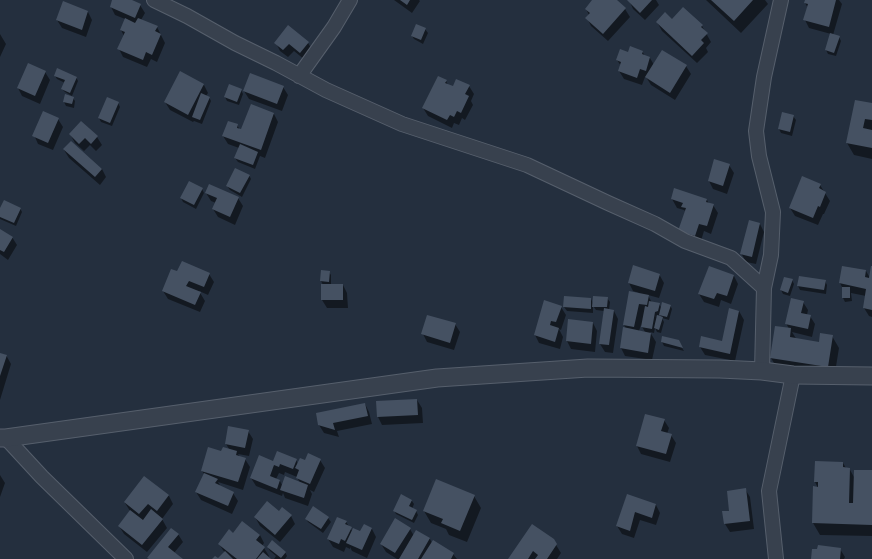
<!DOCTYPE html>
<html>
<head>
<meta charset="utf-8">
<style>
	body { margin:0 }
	canvas { display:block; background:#242f3e }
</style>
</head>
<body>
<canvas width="872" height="559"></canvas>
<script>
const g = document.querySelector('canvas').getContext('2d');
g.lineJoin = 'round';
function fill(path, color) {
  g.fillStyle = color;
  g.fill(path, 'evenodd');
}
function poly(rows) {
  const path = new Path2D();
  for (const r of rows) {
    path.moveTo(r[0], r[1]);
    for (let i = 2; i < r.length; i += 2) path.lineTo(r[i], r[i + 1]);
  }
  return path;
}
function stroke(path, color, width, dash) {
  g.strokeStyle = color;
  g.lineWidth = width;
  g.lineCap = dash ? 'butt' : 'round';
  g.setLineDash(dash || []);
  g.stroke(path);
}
fill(poly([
	[114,0,129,0,140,5,145,13,141,20,157,27,165,43,157,62,151,59,147,67,123,57,119,49,124,36,121,30,125,19,115,15,111,7],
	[394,0,419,0,420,1,412,13],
	[593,0,615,0,625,9,630,17,608,41,591,26,587,18,589,15,586,9],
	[629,0,656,0,659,5,645,20,633,9],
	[706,0,765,0,768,4,741,33],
	[806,0,839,0,842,4,833,35,839,37,841,41,836,56,828,54,826,50,831,34,809,28,805,20,808,8,805,3],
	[88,12,92,20,86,37,62,28,57,20],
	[672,20,702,26,711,42,706,48,708,52,697,63,662,31,657,22],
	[425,29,428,33,423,44,414,39,412,36],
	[0,34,6,44,0,57],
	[276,43,308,43,313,51,305,60,294,51,288,57,280,51],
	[642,51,645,56,650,58,654,65,662,51,686,66,691,74,675,100,651,85,646,77,645,77,642,85,624,79,619,71,621,66,617,60,628,53],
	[45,72,50,80,40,104,22,96,18,88],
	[55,76,76,77,78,81,72,96,65,92,62,89,65,83,57,79],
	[446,81,448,85,453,87,469,86,474,94,471,101,473,105,465,120,462,118,459,125,454,123,452,128,428,116,423,108],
	[204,85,208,93,206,96,209,97,211,101,202,124,194,121,193,122,170,110,165,102],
	[283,87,288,95,282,111,249,99,244,91],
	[241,90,243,94,239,105,227,101,225,97],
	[73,98,75,101,74,108,66,106,64,102],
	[118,103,120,107,112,126,101,122,99,118],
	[872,104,872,159,854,155,847,143],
	[251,106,274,114,278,122,265,158,260,156,255,169,238,162,235,158,239,148,228,144,223,136,237,125,240,130,242,131],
	[783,114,793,116,796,120,792,136,781,133,779,129],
	[58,119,63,127,53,150,38,144,34,135],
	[70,134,97,137,102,145,96,151,90,145,84,151,75,143],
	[64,150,102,169,106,177,100,185,69,158],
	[729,165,734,173,727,194,713,189,709,181],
	[249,175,251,179,242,197,230,190,227,186],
	[820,185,830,201,824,214,823,214,818,225,795,216,790,208],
	[202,189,204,193,196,209,183,202,181,198],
	[206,193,238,198,243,206,235,225,218,217,213,209,216,203,211,201],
	[672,199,707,200,709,204,713,205,718,213,711,234,704,231,700,244,679,231,686,212,684,210,677,208],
	[20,208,22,212,16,226,0,219,0,211],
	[760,224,764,232,756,264,746,262,741,253],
	[0,230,12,237,17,245,8,260,0,254],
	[709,267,734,276,738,284,731,304,721,300,719,307,704,302,699,294],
	[843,267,866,271,870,278,872,267,872,317,869,316,864,308,866,296,851,293,852,301,845,302,843,298,843,289,840,283],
	[329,272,331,275,331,285,343,285,347,293,348,308,327,308,322,300,322,285,323,285,321,281],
	[178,273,209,274,214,282,208,295,199,291,205,301,200,312,168,299,163,291],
	[659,274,664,283,659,298,648,295,652,303,659,304,662,309,670,305,672,309,669,320,662,318,664,322,661,333,657,332,655,328,654,333,650,332,656,342,652,360,625,356,621,348,626,329,624,325,639,293,633,291,629,283],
	[660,315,662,318,655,316],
	[641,325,645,332,639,331],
	[799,277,825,281,827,285,826,294,800,290,798,286],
	[792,280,794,284,790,296,783,294,781,290],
	[565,297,591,299,593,303,607,298,610,302,609,310,614,311,618,319,613,353,605,352,600,344,604,311,596,310,593,306,593,313,567,311,564,307],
	[803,302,808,310,807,315,810,316,815,324,812,337,792,332,797,340,819,343,832,336,839,348,834,379,778,370,771,358,789,329,786,323],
	[561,307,566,315,561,330,559,329,563,337,560,349,539,343,535,335],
	[739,311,744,320,735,361,705,355,700,347,722,342],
	[593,323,597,331,595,352,571,349,567,341],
	[455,324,460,332,454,350,427,342,423,334],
	[678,341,684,351,664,346,662,342],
	[0,354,6,355,11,364,0,400],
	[417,400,422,408,423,423,382,425,378,417],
	[365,404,369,412,372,424,337,431,339,437,324,433,319,425],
	[664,420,669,428,667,434,671,435,676,443,670,462,641,454,637,446],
	[248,431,253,439,249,456,238,454,240,457,245,459,250,467,243,490,218,482,221,487,233,493,238,501,232,514,201,500,196,492,204,474,202,471,222,452,229,449,226,444],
	[296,460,298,464,305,462,320,460,325,468,314,492,310,490,312,494,308,506,285,498,283,493,282,496,256,486,251,478,274,462],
	[285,472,297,477,300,483,282,485,280,481,276,479,279,473,284,475],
	[843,463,846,468,849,468,854,477,872,471,872,536,820,535,813,523,818,488,815,482],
	[0,475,5,483,0,497],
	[144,477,169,496,173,504,162,519,167,528,147,552,124,534,119,526,130,511,125,503],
	[745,489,750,497,754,529,730,532,725,524,724,512,730,511],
	[627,495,656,505,660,513,656,525,640,520,634,538,622,534,617,526],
	[402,496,412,501,414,504,412,509,416,511,418,515,414,523,396,514,394,510],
	[474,496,481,508,467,542,449,535,446,529,431,523,424,511],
	[314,507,328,518,331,522,323,533,308,522,306,519],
	[279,512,291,516,295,524,280,542,260,526,255,517],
	[346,522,353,532,361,533,364,525,372,529,376,537,367,558,352,551,350,547,350,549,346,547,344,552,333,547,328,539],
	[410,529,414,536,417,531,430,539,432,543,453,554,457,559,397,559,386,552,381,544],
	[178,534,183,542,174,553,181,559,149,559],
	[233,534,260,535,264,543,262,546,264,548,269,556,268,558,269,559,219,559,225,553,219,544],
	[553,540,561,553,557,559,509,559],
	[268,547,285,552,287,556,285,559,274,559,276,556,270,551],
	[840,549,845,557,844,559,812,559]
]), '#0007');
fill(poly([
	[112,0,132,0,141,4,135,18,110,7],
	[400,0,410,0,407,5],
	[592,0,617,0,626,8,603,34,585,18,590,13,585,9],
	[627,0,652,0,640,13],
	[711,0,753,0,734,21],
	[805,0,836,0,829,27,803,20,808,4,804,3],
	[63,1,88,11,82,30,56,20],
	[683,7,703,25,701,27,708,33,701,40,704,43,692,56,656,22,665,12,672,19],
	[125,18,135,23,138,18,158,26,155,31,161,34,152,55,146,52,143,60,117,49,125,32,120,30],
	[416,24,426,28,421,40,411,36],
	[288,25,309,42,300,53,289,44,283,50,274,43],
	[830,33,840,36,834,53,825,50],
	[630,46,643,51,642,54,650,57,646,71,640,69,637,78,618,71,621,62,616,60,620,49,628,52],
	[662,50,687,65,670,93,645,77],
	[28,63,46,71,35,96,17,88],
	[57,68,77,77,70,93,61,89,65,80,54,76],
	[180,71,204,84,188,115,164,102],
	[250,73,284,86,277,104,243,91],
	[438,76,447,80,445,83,453,86,456,79,470,85,465,94,469,96,461,113,457,111,454,117,450,115,447,120,422,108],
	[229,84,242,89,237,102,224,97],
	[201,93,210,97,200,120,192,117],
	[65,94,74,97,72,104,63,102],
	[107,97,119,102,110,123,98,118],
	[855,100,872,103,872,120,865,119,863,128,872,130,872,148,846,143],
	[251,104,274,113,261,150,222,136,228,121,238,124,237,128,241,129],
	[43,111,59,118,48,143,32,136],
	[782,112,794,115,790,132,778,129],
	[81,121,98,136,91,144,85,138,79,144,69,134],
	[71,141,102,169,95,177,63,149],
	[240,144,258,152,253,165,234,158],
	[714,159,730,164,723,186,708,181],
	[235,168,250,175,240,193,226,186],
	[802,176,821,184,819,188,826,192,820,207,818,206,813,218,789,208],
	[189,181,203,188,194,205,180,198],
	[209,184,239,197,230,217,212,209,217,198,205,193],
	[674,188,707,199,706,202,714,204,707,226,699,224,695,236,678,231,686,208,681,207,683,203,671,199],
	[4,200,21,208,14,223,0,217,0,208],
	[749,220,760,223,752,257,740,254],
	[0,229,13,237,4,252,0,250],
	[182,261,210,273,204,287,189,281,186,286,201,292,195,305,162,291,171,269,177,271],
	[633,265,660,274,655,291,628,283],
	[709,266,734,275,727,296,717,293,714,299,698,294],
	[842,266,866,270,865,277,869,278,871,266,872,266,872,310,863,308,866,289,839,283],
	[321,270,330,271,329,282,320,281],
	[799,276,826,280,824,290,797,286],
	[784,277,793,279,788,293,780,290],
	[321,284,343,284,343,300,321,300],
	[842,287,850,287,850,298,842,298],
	[629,291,649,295,647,305,639,304,634,327,623,325],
	[564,296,591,298,591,309,563,307],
	[593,296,608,297,607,307,592,307],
	[791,298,804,301,801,313,811,315,808,329,785,324],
	[544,300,562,306,556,322,551,321,550,325,559,328,555,342,534,335],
	[649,301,660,303,658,311,655,312,652,329,641,327,645,306,648,307],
	[662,302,671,305,667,317,659,315],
	[604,308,614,310,609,345,599,344],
	[729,308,739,311,730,354,699,347,701,336,722,341],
	[427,315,456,323,450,343,421,334],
	[657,315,663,317,659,330,654,328],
	[568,319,593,322,591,344,566,341],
	[775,326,791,328,790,337,819,342,820,333,833,335,828,367,770,358],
	[623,327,651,333,648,353,620,348],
	[662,336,679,340,683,348,661,342],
	[0,353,7,355,0,376],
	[417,399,418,415,377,417,376,401],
	[365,403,368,416,333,423,335,430,318,425,316,413],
	[645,414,665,419,661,431,672,434,666,454,636,446],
	[228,426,249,430,245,448,225,444],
	[208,447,221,451,223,447,237,451,236,455,246,458,238,482,201,471],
	[277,451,297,459,293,469,280,464,279,467,274,465,270,476,280,480,277,489,250,478,259,455,273,461],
	[308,453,321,459,310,484,296,478,299,470,295,468,300,458,305,460],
	[815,461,843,462,843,467,850,468,849,503,853,503,854,470,872,470,872,525,812,523,813,486,818,487,818,482,814,482],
	[204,473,218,479,215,483,234,492,228,506,195,492],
	[144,476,169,495,157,511,148,504,139,514,124,502],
	[285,476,308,485,304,498,280,490],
	[436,479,475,495,460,531,441,523,443,519,423,511],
	[746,488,750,521,724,524,722,511,729,511,727,491],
	[401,494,412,500,409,506,417,510,412,520,393,511],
	[627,494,656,504,652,518,635,512,630,531,616,526],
	[267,501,279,511,282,507,292,515,275,535,254,517],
	[313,506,329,517,321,529,305,519],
	[151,509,163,519,142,545,118,526,130,510,143,520],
	[337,517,347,521,345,524,352,527,345,541,341,539,339,544,327,539],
	[395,518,411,528,395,553,380,544],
	[242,521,260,535,256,540,265,547,256,559,237,559,218,544,229,529,233,533],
	[364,524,372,528,362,550,346,543,353,528,360,531],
	[532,524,554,539,557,544,547,559,535,559,538,555,533,551,528,559,508,559],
	[171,528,179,534,168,547,183,559,149,559,147,558],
	[416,530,430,538,418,559,399,559],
	[272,540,286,552,281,558,267,547],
	[433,540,454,553,451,559,421,559],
	[818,545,841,548,840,559,811,559,812,549,817,549],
	[225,551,233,559,212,559,215,556,218,558],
	[263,552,271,559,257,559]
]), '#455162');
const minor = poly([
	[154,0,187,16,235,43,276,63,326,90,402,124,527,165,608,203,655,224,685,241,731,258,764,288],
	[299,76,334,27,350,0],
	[762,371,764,288,771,255,773,212,759,156,756,131,764,77,781,0],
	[6,438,42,477,126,559],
	[776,559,769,491,793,375]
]);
const tertiary = poly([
	[0,438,6,438,437,378,588,368,720,369,762,371,793,375,872,376]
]);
stroke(minor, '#565f6c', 16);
stroke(tertiary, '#565f6c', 19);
stroke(minor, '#38414e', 14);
stroke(tertiary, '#38414e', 17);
</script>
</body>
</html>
